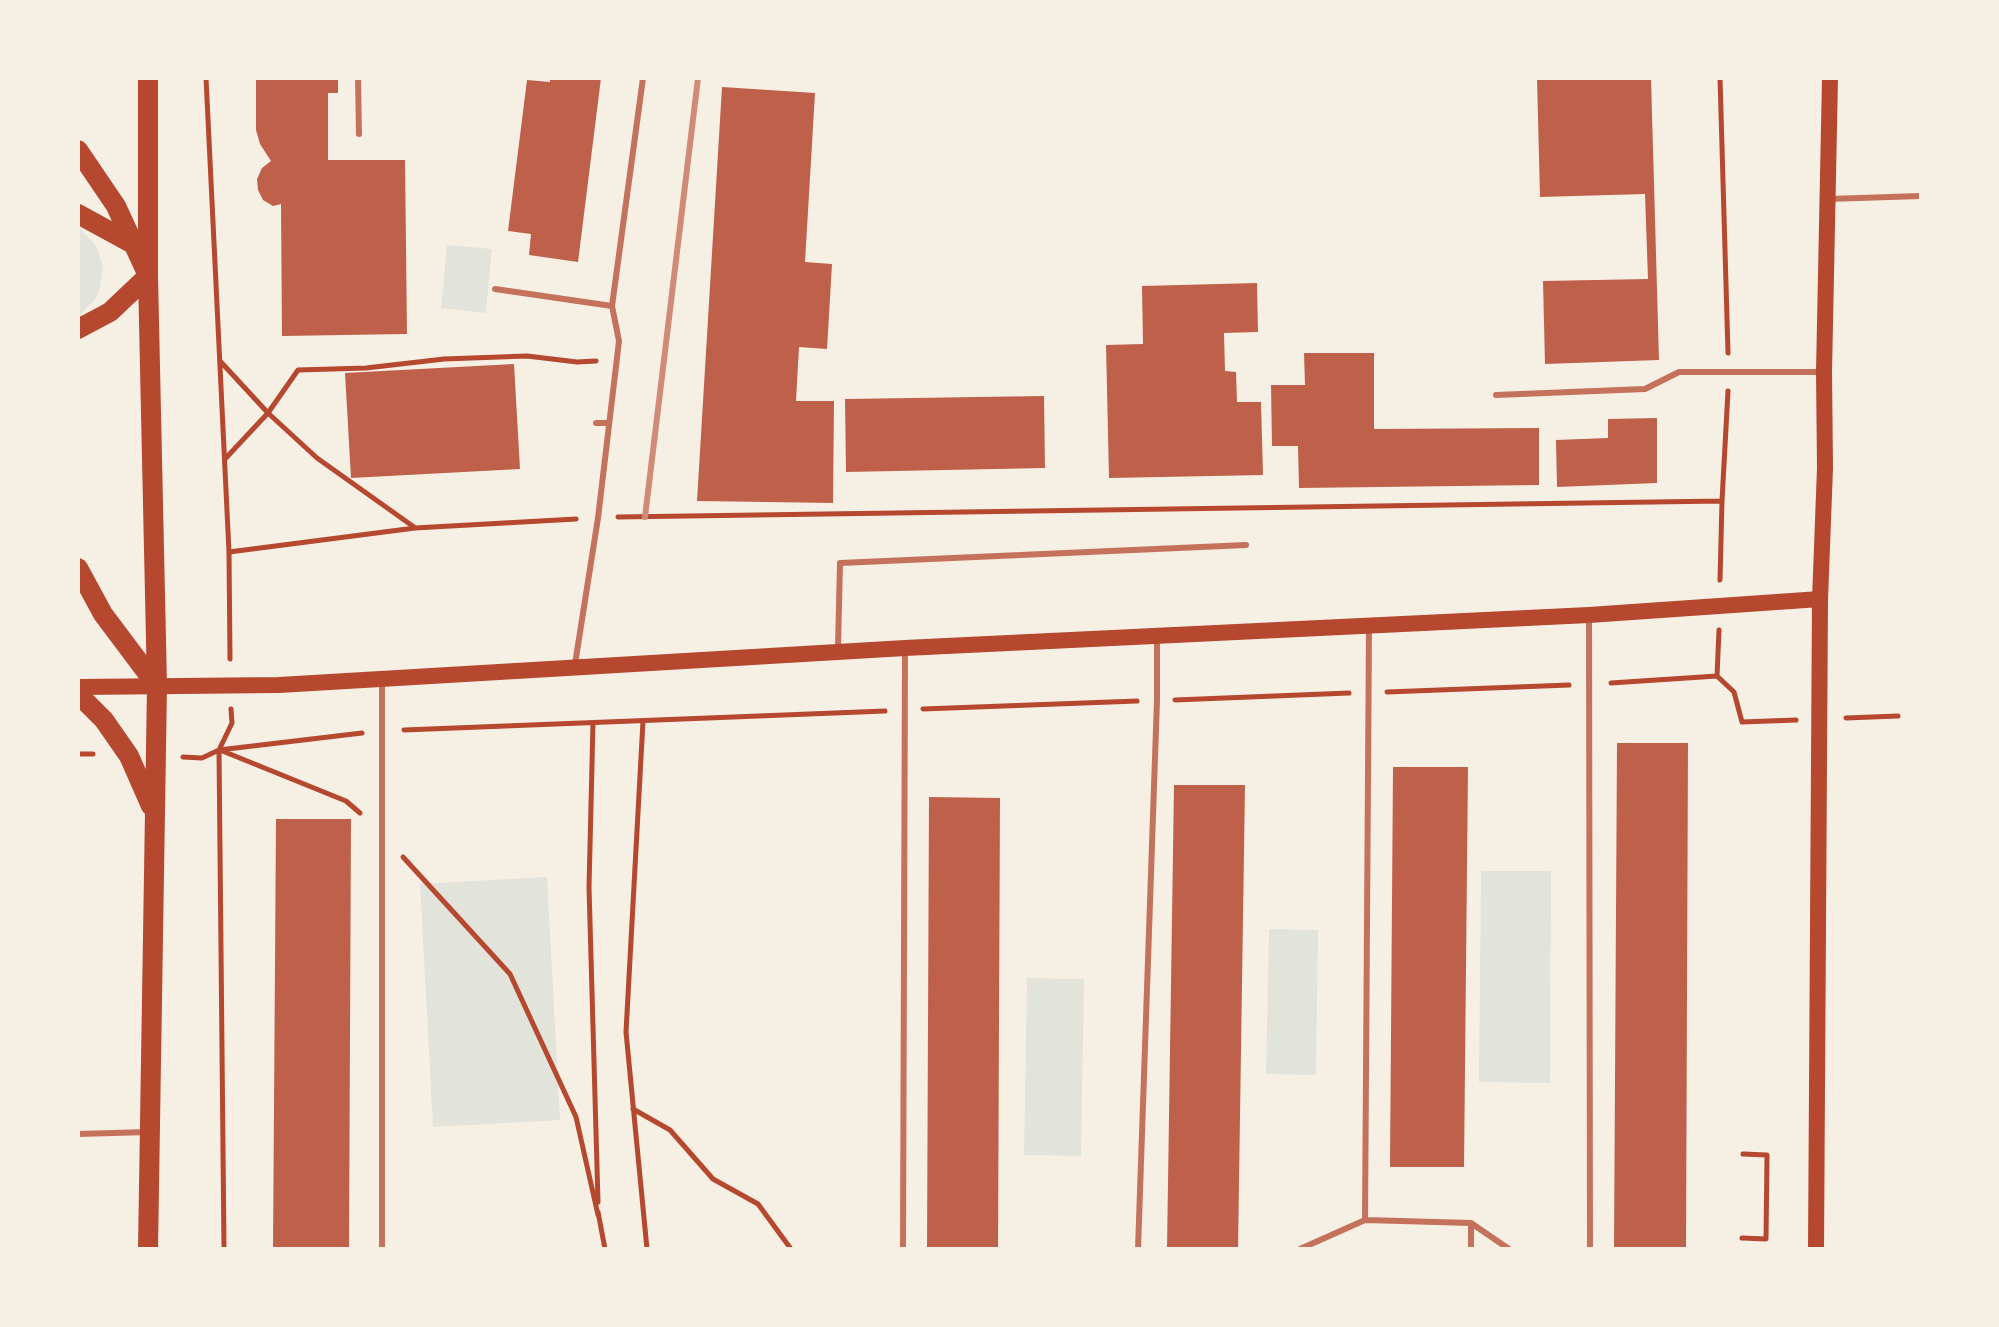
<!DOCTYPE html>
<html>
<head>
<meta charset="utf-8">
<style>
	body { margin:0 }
	#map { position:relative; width:1999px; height:1327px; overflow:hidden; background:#f6efe4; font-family:Helvetica,sans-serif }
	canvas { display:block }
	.frame { position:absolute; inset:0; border:80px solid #f6efe4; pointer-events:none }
</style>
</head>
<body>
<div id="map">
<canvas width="1999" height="1327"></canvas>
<div class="frame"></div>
</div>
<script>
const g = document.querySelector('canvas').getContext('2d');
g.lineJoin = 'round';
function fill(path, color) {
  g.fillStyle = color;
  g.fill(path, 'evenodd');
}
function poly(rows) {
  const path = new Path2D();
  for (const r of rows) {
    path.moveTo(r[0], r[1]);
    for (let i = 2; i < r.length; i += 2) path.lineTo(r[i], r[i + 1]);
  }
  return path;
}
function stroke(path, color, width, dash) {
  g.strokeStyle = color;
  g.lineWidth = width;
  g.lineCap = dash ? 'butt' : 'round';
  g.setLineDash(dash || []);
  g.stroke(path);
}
fill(poly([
	[78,226,97,247,103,267,100,288,96,298,78,317],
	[447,245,492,249,486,313,441,308],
	[1481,871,1551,871,1550,1083,1479,1082],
	[547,877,560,1120,433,1127,420,884],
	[1269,929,1318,930,1316,1075,1266,1074],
	[1027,978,1084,979,1081,1156,1024,1155]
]), '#e2e4dc');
fill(poly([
	[256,78,338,78,338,93,328,93,328,160,405,160,407,334,282,336,281,204,273,206,263,200,258,190,257,179,262,168,271,161,260,144,256,130],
	[550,78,601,78,578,262,529,255,531,234,508,231,527,80,550,82],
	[1537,78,1651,78,1659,360,1545,364,1543,281,1648,279,1645,194,1540,197],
	[722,87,815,93,805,262,832,264,827,349,799,347,796,401,834,401,833,503,697,501],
	[1257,283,1258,332,1224,333,1225,371,1236,372,1237,402,1261,402,1263,475,1109,478,1106,345,1143,344,1142,286],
	[1304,353,1374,353,1374,429,1539,428,1539,485,1299,488,1298,446,1272,446,1271,385,1305,385],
	[514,364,520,469,351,478,345,373],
	[1044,396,1045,468,846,472,845,399],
	[1657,418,1657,483,1557,487,1556,440,1608,438,1608,419],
	[1617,743,1688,743,1686,1249,1614,1249],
	[1393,767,1468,767,1464,1167,1390,1167],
	[1174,785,1245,785,1238,1249,1167,1249],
	[929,797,1000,798,998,1249,927,1249],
	[276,819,351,819,349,1249,273,1249]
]), '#bf614a');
stroke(poly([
	[206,78,229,552,415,528,576,519],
	[1720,78,1728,353],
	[220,361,268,413,317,458,414,527],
	[225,459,268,413,298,370,366,368,444,359,527,356,577,362,596,361],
	[618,517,1722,501,1728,391],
	[229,552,230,659],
	[1720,580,1722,501],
	[1719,630,1717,676,1734,692,1742,722,1796,720],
	[1611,683,1717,676],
	[1387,692,1569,685],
	[1175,700,1349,693],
	[923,709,1137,701],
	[1846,718,1898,716],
	[643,721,626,1032,647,1249],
	[593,723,589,887,598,1202],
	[404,730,885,711],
	[220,750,346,801,360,813],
	[78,754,93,754],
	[183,757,202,758,219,750,232,723,231,709],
	[403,857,510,974,576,1117,598,1215],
	[633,1109,670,1130,713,1179,758,1204,791,1249],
	[598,1212,605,1249],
	[1742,1238,1766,1239,1767,1155,1743,1154],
	[224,1249,219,750,362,733]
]), '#b5482f', 5);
stroke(poly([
	[358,78,359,134],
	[1828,199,1921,196],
	[495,289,612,306],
	[1496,395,1645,389,1679,372,1821,372],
	[596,423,608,423],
	[1589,617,1590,1249],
	[1369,626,1365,1220,1471,1223],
	[838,648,840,563,1246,545],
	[575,664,598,518,619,341,612,306,643,78],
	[382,682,382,1249],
	[78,1134,148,1132],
	[903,1249,905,648],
	[1138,1249,1157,700,1157,636],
	[1300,1249,1365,1220],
	[1471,1249,1471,1223,1509,1249]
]), '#c5725c', 6);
stroke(poly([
	[78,687,279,685,905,648,1589,615,1820,599],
	[1816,1249,1820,599,1825,468,1824,372,1830,78]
]), '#b5482f', 16);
stroke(poly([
	[78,150,116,206,145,269],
	[78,214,133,244],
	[78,329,110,312,148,276],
	[78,568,103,614,157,686],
	[78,694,104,720,129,756,151,806],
	[148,1249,157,686,148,276,148,78]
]), '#b5482f', 20);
stroke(poly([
	[645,517,698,78]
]), '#cf8b77', 6);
</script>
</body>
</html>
